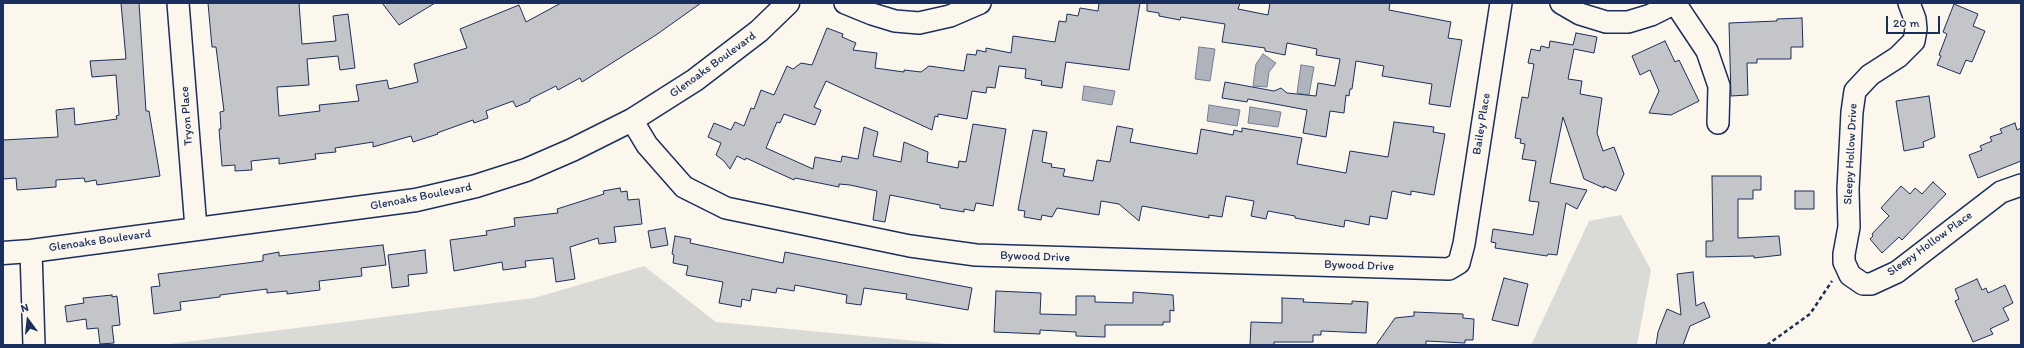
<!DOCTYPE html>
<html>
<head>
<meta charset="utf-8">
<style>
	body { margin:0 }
	#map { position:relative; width:2024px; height:348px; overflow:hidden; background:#fbf7ec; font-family:Itim,sans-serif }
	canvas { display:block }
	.frame { position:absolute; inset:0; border:4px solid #1b2f5e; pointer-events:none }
	.north { position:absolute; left:8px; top:300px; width:40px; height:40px; -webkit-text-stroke:3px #fbf7ec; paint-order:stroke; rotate:345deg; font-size:11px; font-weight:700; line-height:16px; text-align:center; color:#1b2f5e }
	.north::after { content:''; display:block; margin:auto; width:14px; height:18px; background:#1b2f5e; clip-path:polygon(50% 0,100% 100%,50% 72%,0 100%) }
	.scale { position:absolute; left:1886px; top:16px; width:54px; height:18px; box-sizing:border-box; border:2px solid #1b2f5e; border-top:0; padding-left:5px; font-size:12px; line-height:14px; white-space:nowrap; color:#1b2f5e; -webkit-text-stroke:3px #fbf7ec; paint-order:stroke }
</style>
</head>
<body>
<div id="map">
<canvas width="2024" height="348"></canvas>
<div class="frame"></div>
<div class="north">N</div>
<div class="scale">20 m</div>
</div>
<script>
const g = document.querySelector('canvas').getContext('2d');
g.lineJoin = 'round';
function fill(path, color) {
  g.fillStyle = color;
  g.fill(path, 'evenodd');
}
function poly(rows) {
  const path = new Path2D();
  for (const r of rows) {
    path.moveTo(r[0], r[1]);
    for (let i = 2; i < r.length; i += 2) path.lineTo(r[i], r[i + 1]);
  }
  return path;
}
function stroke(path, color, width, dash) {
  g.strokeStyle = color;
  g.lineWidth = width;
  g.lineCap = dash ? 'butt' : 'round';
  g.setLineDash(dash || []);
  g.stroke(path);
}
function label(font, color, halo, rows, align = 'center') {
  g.font = font + ' Itim,sans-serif';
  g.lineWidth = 4;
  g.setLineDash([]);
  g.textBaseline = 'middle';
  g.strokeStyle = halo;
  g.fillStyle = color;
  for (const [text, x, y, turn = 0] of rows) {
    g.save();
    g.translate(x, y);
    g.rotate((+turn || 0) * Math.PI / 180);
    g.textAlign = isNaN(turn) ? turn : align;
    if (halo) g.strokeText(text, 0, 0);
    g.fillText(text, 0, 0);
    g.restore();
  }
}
fill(poly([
	[1621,215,1651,270,1637,345,1527,345,1532,343,1589,221],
	[644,266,716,322,958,345,162,345,534,298]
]), '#dadad7');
const water = poly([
	[1199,47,1215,49,1210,81,1195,79,1199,47],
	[1263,54,1276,63,1269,72,1267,87,1253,86,1256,64,1263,54],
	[1301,65,1314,67,1309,95,1297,93,1301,65],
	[1084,86,1115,91,1112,105,1082,100,1084,86],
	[1209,105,1240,110,1237,126,1207,121,1209,105],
	[1250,107,1281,112,1278,127,1248,123,1250,107]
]);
fill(water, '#afb3bb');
stroke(water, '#747e96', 1);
const building = poly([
	[121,3,139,3,146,111,149,111,160,176,97,185,96,180,85,182,84,178,56,180,56,187,17,190,16,178,3,179,3,140,58,137,56,110,74,108,75,125,117,119,116,116,119,115,116,75,92,77,90,61,126,59,121,3],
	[208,3,299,3,302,44,336,41,333,16,348,14,355,68,340,70,338,56,307,59,309,85,277,87,279,116,320,111,319,105,359,101,356,85,387,80,389,89,418,82,414,64,467,48,460,29,519,5,526,22,561,3,701,3,656,35,582,82,580,78,558,90,556,86,530,99,530,101,516,107,513,101,486,111,488,118,474,123,473,120,437,133,438,134,413,142,411,136,373,147,373,142,335,148,336,152,315,154,316,159,279,164,279,158,251,161,252,170,235,171,235,165,222,166,219,129,221,129,220,112,224,111,216,47,212,47,208,3],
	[382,3,435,3,399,25,382,3],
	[1099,3,1140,3,1129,70,1066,62,1062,88,1041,85,1042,81,1025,78,1026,69,999,66,995,88,987,87,986,93,972,91,967,119,938,114,938,117,935,116,932,130,826,81,814,107,821,110,815,125,784,114,780,123,777,122,766,148,813,169,815,157,841,162,842,156,858,159,864,127,878,132,873,156,901,162,904,142,928,152,927,162,958,168,959,161,966,162,973,124,1006,129,993,206,976,203,974,211,964,209,964,212,940,208,940,205,890,195,885,222,873,220,877,191,850,185,839,184,839,187,795,178,794,180,746,158,745,160,737,156,730,169,724,161,716,155,721,143,708,137,714,123,731,130,735,122,744,126,751,108,754,109,761,90,774,95,787,66,793,69,801,63,812,65,827,28,843,34,842,37,856,43,853,50,877,53,875,68,904,72,904,70,921,72,929,66,964,71,967,54,976,55,977,50,986,52,986,48,1011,53,1013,36,1055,42,1059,21,1066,22,1067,14,1078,16,1080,8,1098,11,1099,3],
	[1147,3,1240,3,1238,9,1268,15,1270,3,1390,3,1389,10,1451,22,1448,38,1462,40,1450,107,1429,104,1432,84,1382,76,1384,66,1356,61,1352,89,1350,89,1349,96,1346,95,1344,113,1330,111,1326,137,1303,133,1307,110,1248,99,1247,102,1222,98,1225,82,1274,91,1281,88,1287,93,1316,96,1318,83,1335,86,1340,59,1316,55,1317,49,1287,43,1285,55,1265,51,1265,48,1222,42,1225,24,1181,17,1180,20,1159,16,1159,13,1147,11,1147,3],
	[1954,4,1978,14,1973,26,1985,31,1972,62,1966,60,1960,74,1937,65,1941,56,1939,55,1947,34,1943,32,1954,4],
	[1802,18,1803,47,1791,47,1791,59,1757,59,1757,63,1747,63,1748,95,1731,96,1729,23,1777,21,1777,19,1802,18],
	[1576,33,1597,37,1594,53,1574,49,1568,79,1582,81,1580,94,1602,98,1597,133,1603,151,1614,147,1624,174,1616,191,1604,186,1604,188,1584,179,1563,117,1550,183,1587,190,1577,209,1566,203,1557,255,1548,254,1547,256,1495,248,1496,243,1491,242,1493,229,1533,235,1539,202,1529,201,1536,161,1522,159,1525,144,1520,143,1521,139,1515,138,1522,97,1528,98,1534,64,1528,63,1531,49,1540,51,1541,46,1549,48,1550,41,1573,45,1576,33],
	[1665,41,1675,62,1679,60,1699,101,1671,115,1649,113,1659,91,1650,70,1640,75,1632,56,1665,41],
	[1929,96,1935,137,1923,142,1924,147,1904,151,1896,101,1929,96],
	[1394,122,1434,127,1433,132,1445,134,1434,195,1411,191,1411,195,1392,191,1387,219,1370,216,1369,225,1345,220,1344,227,1295,218,1295,216,1268,211,1266,219,1251,216,1254,201,1226,196,1222,217,1209,215,1209,218,1142,206,1139,221,1119,204,1101,201,1099,215,1057,208,1052,217,1042,215,1041,220,1024,217,1025,211,1018,210,1033,130,1047,132,1042,162,1052,164,1051,167,1065,169,1063,176,1093,181,1097,160,1110,162,1117,126,1133,129,1130,142,1197,154,1201,129,1233,135,1234,130,1242,132,1242,128,1302,138,1297,164,1346,173,1350,151,1388,157,1394,122],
	[2015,123,2017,130,2021,128,2021,161,1978,178,1969,155,1982,150,1980,146,1992,141,1990,137,2002,133,2000,129,2015,123],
	[1712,176,1761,176,1761,190,1753,190,1753,199,1738,199,1738,238,1779,236,1781,255,1754,258,1754,256,1706,257,1706,241,1713,241,1712,176],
	[1933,182,1946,194,1902,240,1899,237,1882,253,1870,239,1873,236,1872,234,1889,216,1881,208,1901,186,1910,194,1915,188,1922,194,1933,182],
	[620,188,621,192,627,191,628,200,639,199,642,224,614,227,616,242,599,244,598,238,570,247,575,279,556,282,553,258,525,261,526,267,503,270,502,262,454,271,450,240,487,235,486,231,515,226,514,218,558,213,557,209,604,194,603,191,620,188],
	[1795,191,1814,191,1814,209,1795,209,1795,191],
	[665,228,668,245,651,248,648,231,665,228],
	[675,236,691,239,690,243,783,263,785,252,972,288,968,310,906,299,907,294,864,288,861,305,846,303,847,295,795,285,794,291,777,288,776,293,752,289,750,301,742,299,741,307,719,303,723,282,686,275,688,266,673,263,674,255,672,254,675,236],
	[383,245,386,265,361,268,362,276,319,281,320,290,287,294,287,291,267,293,267,289,220,295,220,297,180,302,181,310,154,314,151,287,160,286,158,274,263,261,263,255,279,252,279,256,383,245],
	[425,250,427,273,408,275,409,286,392,288,388,255,425,250],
	[1693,272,1696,306,1704,302,1710,317,1690,326,1683,345,1656,345,1658,332,1667,309,1681,315,1677,274,1693,272],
	[1504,278,1528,284,1518,326,1492,320,1504,278],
	[1977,279,1982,290,1986,288,1988,293,2005,285,2013,303,2003,308,2009,320,1990,329,1993,334,1973,342,1955,301,1959,299,1955,289,1977,279],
	[996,291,1041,293,1040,314,1076,315,1076,296,1095,296,1095,302,1133,303,1133,292,1173,295,1174,311,1170,310,1170,322,1163,322,1163,325,1105,325,1105,337,1076,336,1076,332,1040,330,1040,334,994,332,996,291],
	[112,295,112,297,117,296,120,325,112,326,114,343,100,344,98,328,87,329,86,319,67,322,65,306,84,303,83,298,112,295],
	[1282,298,1304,299,1303,302,1352,304,1352,301,1368,302,1366,333,1321,331,1321,335,1313,335,1313,342,1274,342,1274,345,1250,345,1251,322,1282,323,1282,298],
	[1414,312,1463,314,1463,318,1474,319,1473,340,1465,340,1465,343,1426,341,1426,345,1376,345,1395,318,1414,316,1414,312]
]);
fill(building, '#c3c5c9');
stroke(building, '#1b2f5e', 1);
const minor = poly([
	[178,3,196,228],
	[845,3,872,14,895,21,919,23,950,16,980,3],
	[1561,3,1580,14,1606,22,1628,22,1651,15,1675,3],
	[1675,3,1707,51,1719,86,1718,123],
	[1909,3,1915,19,1916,29,1914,41,1898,57,1870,75,1855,91,1852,112,1848,189,1849,227,1844,254,1844,262,1850,275,1863,284,1871,284,1897,272,2001,192,2021,185],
	[632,120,647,145,684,187,726,208,910,246,976,255,1449,269,1459,263,1464,244,1501,3],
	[31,251,34,345]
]);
const tertiary = poly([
	[3,253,31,251,416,200,476,186,526,170,572,150,632,120,695,80,759,31,788,3]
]);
stroke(minor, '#1b2f5e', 24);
stroke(tertiary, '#1b2f5e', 25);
stroke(poly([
	[1767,345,1810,314,1832,281]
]), '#1b2f5e', 2.5, [4, 3]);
stroke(minor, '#fbf7ec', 21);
stroke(tertiary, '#fbf7ec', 22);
label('12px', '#1b2f5e', '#fbf7ec', [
	["Glenoaks Boulevard",713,65,-36],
	["Tryon Place",187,116,-94],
	["Bailey Place",1482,124,-81],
	["Sleepy Hollow Drive",1851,154,-87],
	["Glenoaks Boulevard",421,197,-11],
	["Glenoaks Boulevard",100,241,-8],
	["Sleepy Hollow Place",1930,244,-36],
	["Bywood Drive",1035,257,2],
	["Bywood Drive",1359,266,2]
]);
</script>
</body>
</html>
